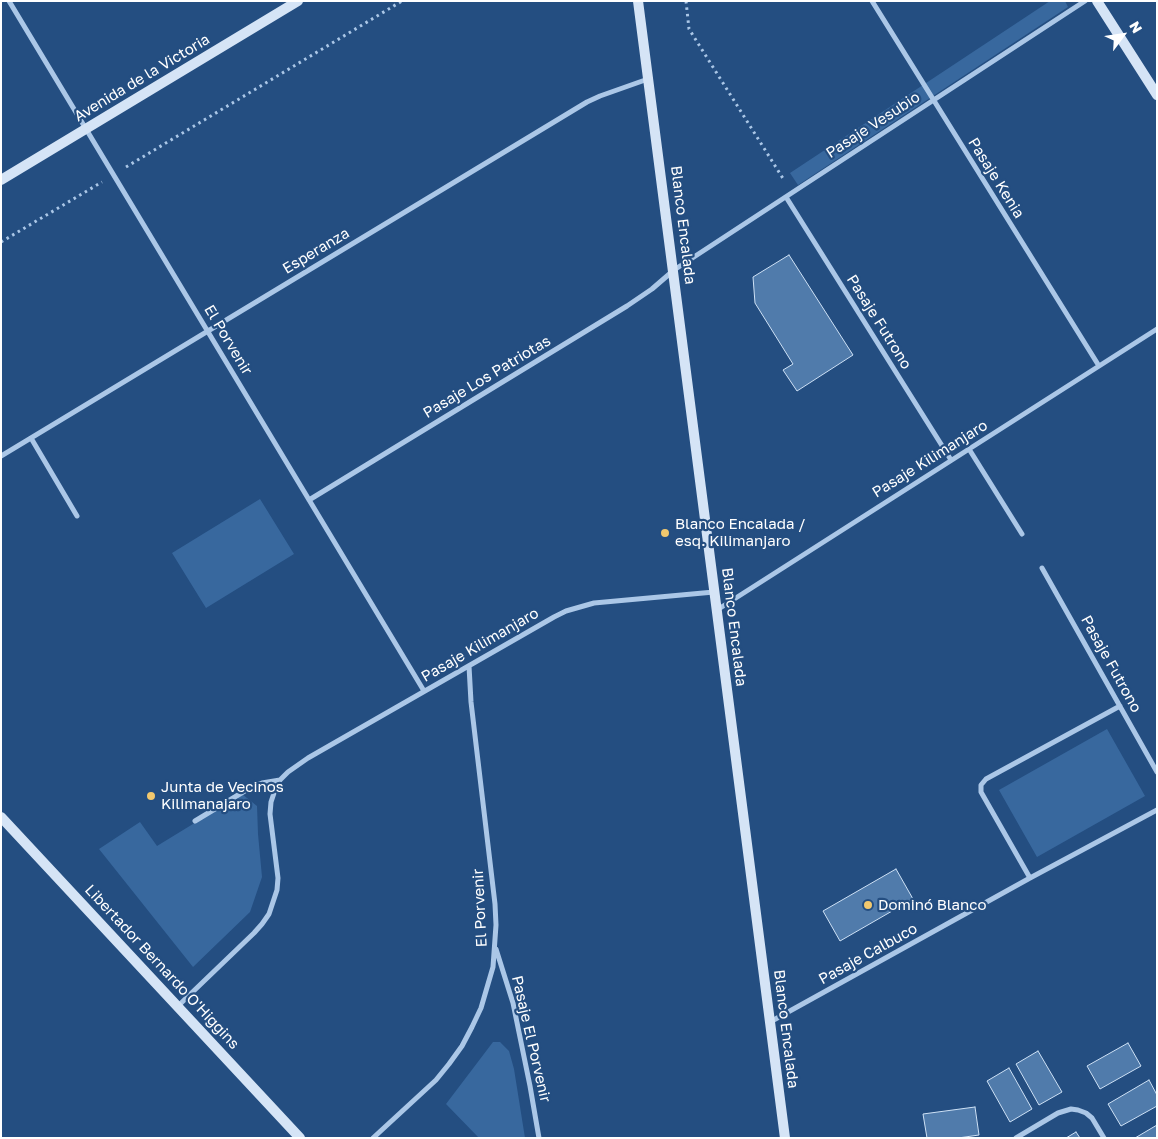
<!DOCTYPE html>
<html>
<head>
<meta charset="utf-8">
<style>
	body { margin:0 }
	#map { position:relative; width:1158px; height:1139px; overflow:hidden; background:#244e81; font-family:"Golos Text",sans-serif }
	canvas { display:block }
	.frame { position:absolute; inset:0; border:2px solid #fff; pointer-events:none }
	.north { position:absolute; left:1098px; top:10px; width:50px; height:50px; -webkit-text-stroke:4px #244e81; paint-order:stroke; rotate:59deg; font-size:14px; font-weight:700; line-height:20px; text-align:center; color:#fff }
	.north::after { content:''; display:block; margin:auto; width:18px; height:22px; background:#fff; clip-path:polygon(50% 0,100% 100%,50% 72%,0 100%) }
</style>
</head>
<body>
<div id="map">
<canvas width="1158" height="1139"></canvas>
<div class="frame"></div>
<div class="north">N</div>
</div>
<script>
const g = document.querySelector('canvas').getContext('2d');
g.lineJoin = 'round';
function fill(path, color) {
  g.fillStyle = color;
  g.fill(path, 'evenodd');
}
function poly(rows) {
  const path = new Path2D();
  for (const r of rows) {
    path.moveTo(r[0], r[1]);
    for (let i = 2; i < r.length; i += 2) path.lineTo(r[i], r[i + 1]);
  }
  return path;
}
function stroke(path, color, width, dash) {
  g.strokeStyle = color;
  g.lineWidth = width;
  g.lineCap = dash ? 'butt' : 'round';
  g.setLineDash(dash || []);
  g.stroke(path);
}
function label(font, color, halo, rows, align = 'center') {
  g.font = font + ' "Golos Text",sans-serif';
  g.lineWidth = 4.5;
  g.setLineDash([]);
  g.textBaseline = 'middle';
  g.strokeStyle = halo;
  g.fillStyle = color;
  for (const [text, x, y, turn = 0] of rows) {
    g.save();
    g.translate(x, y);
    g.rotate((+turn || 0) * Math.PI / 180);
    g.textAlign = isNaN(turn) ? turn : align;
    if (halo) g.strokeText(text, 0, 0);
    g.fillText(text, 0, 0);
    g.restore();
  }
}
fill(poly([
	[1050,1,1065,1,1068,7,798,185,790,173],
	[260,499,294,554,206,608,172,553],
	[1107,729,1145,796,1037,857,999,790],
	[242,794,257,806,258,834,262,877,250,912,193,967,99,849,140,822,157,846],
	[493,1042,500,1042,509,1051,514,1069,525,1138,479,1138,446,1104]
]), '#38689e');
const building = poly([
	[789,255,853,355,797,391,783,370,793,364,755,303,753,277,789,255],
	[896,869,913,899,840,941,823,911,896,869],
	[1128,1043,1141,1066,1100,1089,1087,1066,1128,1043],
	[1038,1051,1062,1092,1039,1105,1016,1064,1038,1051],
	[1009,1068,1032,1109,1010,1122,987,1081,1009,1068],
	[1149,1080,1157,1095,1157,1106,1121,1126,1108,1104,1149,1080],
	[975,1107,979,1135,958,1138,927,1138,923,1114,975,1107],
	[1157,1125,1157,1138,1135,1138,1157,1125],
	[1076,1132,1080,1138,1066,1138,1076,1132]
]);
fill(building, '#507bab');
stroke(building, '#cee1f5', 1);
stroke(poly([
	[686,1,689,29,784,180],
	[126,167,402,1],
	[1,242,102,182]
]), '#abc7e7', 3, [2.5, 4]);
stroke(poly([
	[9,1,424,691],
	[872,1,1099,366],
	[786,197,951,460],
	[31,438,77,516],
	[969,449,1022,534],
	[1,456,587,102,600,96,648,79],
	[309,500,627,306,652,289,674,270,1085,1],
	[1042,568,1157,772],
	[717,610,1157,329],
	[195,821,253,786,262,783,280,780],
	[1030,878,981,792,981,785,986,779,1120,706],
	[496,949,513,1003,530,1086,539,1138],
	[178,1006,254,933,262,924,269,914,277,890,278,878,270,814,271,802,275,790,280,780,288,772,308,758,554,617,566,611,594,603,714,592],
	[770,1022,1030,878,1157,810],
	[373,1138,436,1080,449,1064,462,1046,472,1027,481,1008,493,967,496,925,495,904,471,702,469,666],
	[1016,1138,1058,1113,1071,1109,1078,1110,1086,1113,1092,1118,1104,1138]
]), '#abc7e7', 5);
stroke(poly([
	[638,1,785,1138],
	[1097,1,1157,95],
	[1,180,298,1],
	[1,817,300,1138]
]), '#d5e4f6', 10);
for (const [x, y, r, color] of [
	[665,533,5,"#f1c86e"],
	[151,796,5,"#f1c86e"],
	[868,905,5,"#f1c86e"]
]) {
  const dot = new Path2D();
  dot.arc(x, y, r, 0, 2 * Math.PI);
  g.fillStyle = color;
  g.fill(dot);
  stroke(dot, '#244e81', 2);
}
label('15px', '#fff', '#244e81', [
	["Avenida de la Victoria",142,78,-31],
	["Pasaje Vesubio",873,125,-33],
	["Pasaje Kenia",996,178,58],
	["Blanco Encalada",683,225,83],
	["Esperanza",316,251,-31],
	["Pasaje Futrono",879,322,58],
	["El Porvenir",228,340,59],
	["Pasaje Los Patriotas",487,377,-31],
	["Pasaje Kilimanjaro",930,459,-32],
	["Blanco Encalada",734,627,83],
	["Pasaje Kilimanjaro",480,645,-30],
	["Pasaje Futrono",1111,664,61],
	["El Porvenir",480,908,-93],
	["Pasaje Calbuco",868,954,-29],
	["Libertador Bernardo O'Higgins",162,967,47],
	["Blanco Encalada",786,1029,83],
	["Pasaje El Porvenir",531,1039,77]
]);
label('15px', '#fff', '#244e81', [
	["Blanco Encalada /",675,524],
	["esq. Kilimanjaro",675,541],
	["Junta de Vecinos",161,787],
	["Kilimanajaro",161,804],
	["Dominó Blanco",878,905]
], 'left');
</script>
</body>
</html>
